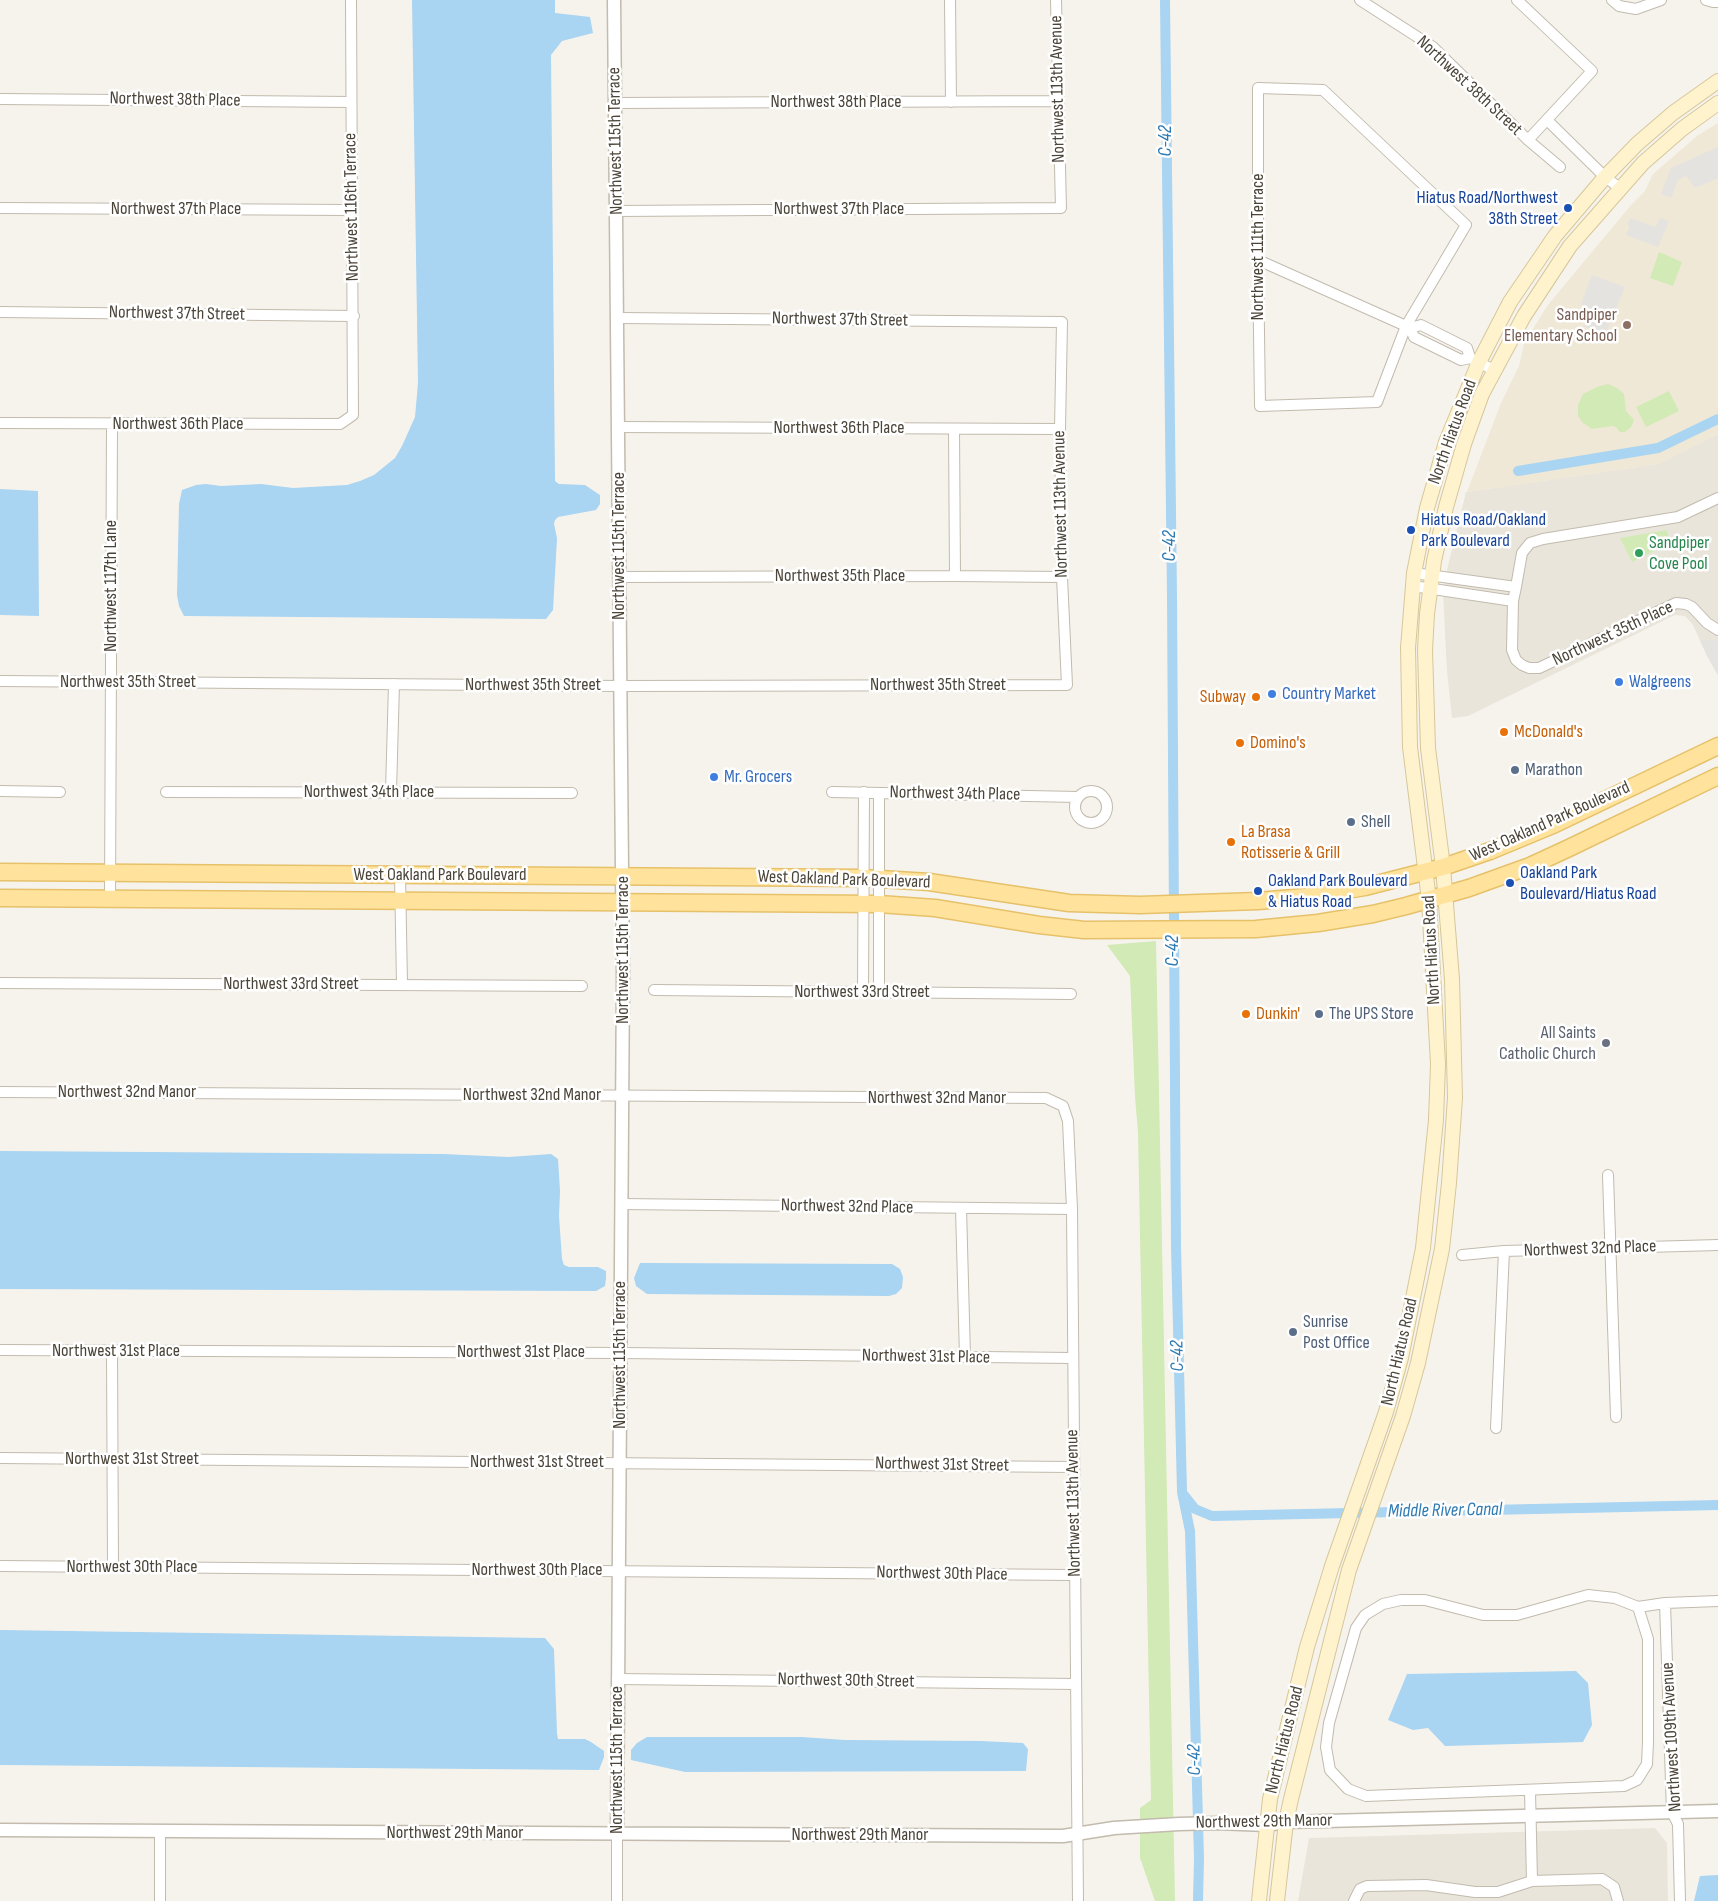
<!DOCTYPE html>
<html>
<head>
<meta charset="utf-8">
<style>
	body { margin:0 }
	canvas { display:block; background:#f6f3ec }
</style>
</head>
<body>
<canvas width="1718" height="1901"></canvas>
<script>
const g = document.querySelector('canvas').getContext('2d');
g.lineJoin = 'round';
function fill(path, color) {
  g.fillStyle = color;
  g.fill(path, 'evenodd');
}
function poly(rows) {
  const path = new Path2D();
  for (const r of rows) {
    if (r.length === 3) {
      path.moveTo(r[0] + r[2], r[1]);
      path.arc(r[0], r[1], r[2], 0, 2 * Math.PI);
      continue;
    }
    path.moveTo(r[0], r[1]);
    for (let i = 2; i < r.length; i += 2) path.lineTo(r[i], r[i + 1]);
  }
  return path;
}
function stroke(path, color, width, dash) {
  g.strokeStyle = color;
  g.lineWidth = width;
  g.lineCap = dash ? 'butt' : 'round';
  g.setLineDash(dash || []);
  g.stroke(path);
}
function label(font, color, halo, rows, align = 'center') {
  g.font = font + ' "Sofia Sans Condensed",sans-serif';
  g.lineWidth = 5;
  g.setLineDash([]);
  g.textBaseline = 'middle';
  g.strokeStyle = halo;
  g.fillStyle = color;
  for (const [text, x, y, turn = 0] of rows) {
    g.save();
    g.translate(x, y);
    g.rotate((+turn || 0) * Math.PI / 180);
    g.textAlign = isNaN(turn) ? turn : align;
    if (halo) g.strokeText(text, 0, 0);
    g.fillText(text, 0, 0);
    g.restore();
  }
}
fill(poly([
	[1718,434,1718,675,1707,656,1693,625,1685,616,1675,615,1468,716,1452,718,1447,671,1443,592,1447,570,1466,492,1658,464],
	[1655,1828,1667,1843,1668,1901,1298,1901,1309,1838]
]), '#eae5da');
fill(poly([
	[1718,123,1718,434,1658,464,1467,492,1501,403,1519,366,1524,344,1547,306,1631,205,1645,191,1653,174,1697,136]
]), '#efe8d6');
fill(poly([
	[1659,252,1682,262,1673,286,1650,278],
	[1608,384,1617,388,1624,394,1626,411,1634,420,1631,427,1625,432,1620,432,1616,427,1612,426,1592,429,1582,422,1578,416,1578,405,1583,394,1597,387],
	[1669,391,1679,411,1646,427,1636,407],
	[1667,530,1670,543,1632,562,1620,538],
	[1156,941,1175,1901,1155,1901,1140,1858,1140,1808,1151,1800,1138,1132,1135,1097,1130,976,1107,945]
]), '#d2eab5');
fill(poly([
	[1718,147,1718,178,1695,188,1686,176,1678,180,1671,198,1661,194,1671,168],
	[1631,218,1655,227,1660,218,1669,221,1658,247,1626,235,1629,228,1628,223],
	[1592,275,1625,287,1605,335,1584,326,1591,309,1581,304],
	[1700,640,1718,640,1718,675,1707,656]
]), '#e5e3e0');
fill(poly([
	[412,0,555,0,555,13,590,17,593,33,562,41,551,55,555,481,559,484,585,485,600,495,600,504,596,510,558,517,555,520,554,524,557,538,553,610,546,619,184,616,179,606,177,595,179,504,182,490,196,485,206,484,221,486,261,484,293,488,347,485,360,481,374,475,395,458,402,446,415,417,418,383],
	[0,489,38,491,39,616,0,615],
	[0,1151,443,1154,509,1157,551,1154,558,1159,560,1191,559,1216,562,1259,564,1265,569,1267,598,1267,606,1271,606,1278,605,1286,596,1291,0,1289],
	[640,1263,892,1264,900,1269,903,1277,902,1288,896,1294,889,1296,647,1294,636,1286,634,1278],
	[0,1630,545,1638,554,1649,557,1733,558,1739,585,1739,591,1742,604,1751,604,1757,599,1770,0,1765],
	[1576,1671,1588,1683,1592,1725,1583,1742,1445,1746,1428,1728,1413,1730,1388,1720,1407,1674],
	[647,1737,802,1737,845,1740,981,1741,1023,1743,1028,1749,1026,1771,685,1772,631,1760,631,1750,637,1743],
	[1718,1875,1718,1901,1694,1901,1700,1876]
]), '#a9d4f2');
stroke(poly([
	[1165,0,1172,597,1176,1246,1182,1492,1190,1531,1199,1858,1198,1901],
	[1518,471,1658,448,1718,419],
	[1184,1495,1195,1509,1212,1516,1718,1505]
]), '#a9d4f2', 10);
const minor = poly([
	[950,0,951,102],
	[1360,0,1433,47,1528,140,1560,167],
	[1517,0,1592,71,1528,140],
	[1612,0,1619,6,1636,9,1661,0],
	[1706,0,1713,2,1718,2],
	[1258,88,1323,90,1466,225,1406,326,1377,402,1260,406,1258,260,1258,88],
	[0,99,351,102],
	[615,103,1058,101],
	[1547,120,1605,177,1620,188],
	[0,208,352,210],
	[617,211,1061,208,1056,0],
	[1258,260,1406,326,1410,328,1421,325,1467,348,1470,358],
	[0,312,354,316],
	[1410,328,1414,337,1461,360,1470,358,1494,370],
	[0,423,340,424,353,415,351,0],
	[618,427,1060,429],
	[954,429,955,576],
	[1718,498,1678,517,1543,539,1530,543,1522,553,1516,587,1513,601,1512,650,1516,660,1522,665,1529,668,1539,668,1676,603,1686,604,1692,607,1707,623,1718,630],
	[1414,573,1516,587],
	[619,577,955,576,1062,577],
	[1413,586,1513,601],
	[0,681,620,686,1067,685,1062,577,1060,429,1062,322,618,318],
	[1091,807,16],
	[0,791,60,792],
	[391,791,394,684],
	[166,792,572,793],
	[832,792,1078,797],
	[879,793,879,992],
	[400,875,402,984],
	[110,899,112,424],
	[0,983,582,986],
	[654,990,1071,994],
	[863,992,864,792],
	[0,1092,1046,1098,1063,1106,1068,1121,1072,1209,1078,1901],
	[1608,1175,1616,1417],
	[621,1204,1072,1209],
	[961,1208,965,1357],
	[1462,1255,1504,1251,1718,1245],
	[0,1350,621,1353,1072,1358],
	[112,1350,113,1567],
	[1496,1428,1504,1251],
	[0,1458,1073,1467],
	[0,1566,1074,1575],
	[1665,1603,1672,1812,1678,1824,1680,1901],
	[1638,1607,1648,1639,1648,1742,1647,1764,1637,1780,1624,1786,1366,1796,1348,1789,1330,1770,1326,1747,1329,1723,1356,1628,1365,1615,1383,1604,1401,1600,1425,1600,1483,1615,1517,1615,1588,1595,1615,1598,1638,1607,1665,1603,1718,1601],
	[617,1679,1076,1684],
	[1530,1791,1532,1881],
	[160,1901,160,1831],
	[617,1901,617,1834],
	[1354,1901,1360,1889,1367,1886,1426,1885,1475,1892,1498,1892,1532,1881,1602,1879,1614,1887,1618,1901]
]);
const tertiary = poly([
	[614,0,623,977,617,1834],
	[0,1830,1063,1836,1114,1828,1179,1824,1217,1823,1266,1825,1286,1822,1718,1811]
]);
const secondary = poly([
	[1259,1901,1270,1799,1307,1647,1332,1566,1386,1412,1401,1358,1423,1248,1436,1120,1438,1064,1429,900,1410,747,1408,648,1414,573,1427,508,1446,442,1479,362,1510,302,1555,236,1605,177,1637,144,1673,113,1718,81],
	[1277,1901,1286,1822,1291,1799,1349,1570,1403,1416,1418,1363,1442,1249,1449,1183,1455,1098,1452,979,1443,867,1428,748,1425,650,1427,614,1434,561,1446,507,1464,444,1482,394,1524,316,1570,246,1643,163,1682,129,1718,103]
]);
const primary = poly([
	[0,872,864,878,929,882,1069,903,1140,905,1258,901,1305,897,1365,887,1443,867,1490,851,1555,824,1718,746],
	[0,898,879,904,935,908,1039,925,1084,930,1256,929,1318,923,1373,914,1406,906,1469,888,1530,866,1569,848,1718,776]
]);
stroke(minor, '#c2bbae', 12);
stroke(tertiary, '#c2bbae', 15);
stroke(secondary, '#d6c79b', 16);
stroke(primary, '#e6c16a', 19);
stroke(minor, '#fff', 10);
stroke(tertiary, '#fff', 12);
stroke(secondary, '#fff3cd', 14);
stroke(primary, '#ffe39c', 16);
for (const [x, y, r, color] of [
	[1568,208,5,"#1a4fb4"],
	[1627,325,5,"#8d6e63"],
	[1411,530,5,"#1a4fb4"],
	[1639,553,5,"#2e9e5b"],
	[1619,682,5,"#3f7fe0"],
	[1272,694,5,"#3f7fe0"],
	[1256,697,5,"#e8710a"],
	[1504,732,5,"#e8710a"],
	[1240,743,5,"#e8710a"],
	[1515,770,5,"#5c6f8a"],
	[714,777,5,"#3f7fe0"],
	[1351,822,5,"#5c6f8a"],
	[1231,842,5,"#e8710a"],
	[1510,883,5,"#1a4fb4"],
	[1258,891,5,"#1a4fb4"],
	[1246,1014,5,"#e8710a"],
	[1319,1014,5,"#5c6f8a"],
	[1606,1043,5,"#6b7280"],
	[1293,1332,5,"#5c6f8a"]
]) {
  const dot = new Path2D();
  dot.arc(x, y, r, 0, 2 * Math.PI);
  g.fillStyle = color;
  g.fill(dot);
  stroke(dot, '#fff', 2);
}
label('18px', '#4b4439', '#fff', [
	["Northwest 38th Street",1469,86,43],
	["Northwest 113th Avenue",1058,89,-91],
	["Northwest 38th Place",175,100,1],
	["Northwest 38th Place",836,102],
	["Northwest 115th Terrace",616,141,-91],
	["Northwest 116th Terrace",352,207,-91],
	["Northwest 37th Place",176,209],
	["Northwest 37th Place",839,209],
	["Northwest 111th Terrace",1258,247,-90],
	["Northwest 37th Street",177,314,1],
	["Northwest 37th Street",840,320,1],
	["Northwest 36th Place",178,424],
	["Northwest 36th Place",839,428],
	["North Hiatus Road",1453,432,-70],
	["Northwest 113th Avenue",1061,504,-91],
	["Northwest 115th Terrace",619,546,-90],
	["Northwest 35th Place",840,576],
	["Northwest 117th Lane",111,586,-90],
	["Northwest 35th Place",1613,634,-25],
	["Northwest 35th Street",128,682],
	["Northwest 35th Street",533,685],
	["Northwest 35th Street",938,685],
	["Northwest 34th Place",369,792],
	["Northwest 34th Place",955,794,1],
	["West Oakland Park Boulevard",1550,822,-24],
	["West Oakland Park Boulevard",440,875],
	["West Oakland Park Boulevard",844,880,2],
	["Northwest 115th Terrace",623,950,-90],
	["North Hiatus Road",1432,950,-93],
	["Northwest 33rd Street",291,984],
	["Northwest 33rd Street",862,992],
	["Northwest 32nd Manor",127,1092],
	["Northwest 32nd Manor",532,1095],
	["Northwest 32nd Manor",937,1098],
	["Northwest 32nd Place",847,1207,1],
	["Northwest 32nd Place",1590,1249,-2],
	["Northwest 31st Place",116,1351],
	["Northwest 31st Place",521,1352],
	["North Hiatus Road",1400,1352,-77],
	["Northwest 115th Terrace",620,1355,-90],
	["Northwest 31st Place",926,1357,1],
	["Northwest 31st Street",132,1459],
	["Northwest 31st Street",537,1462],
	["Northwest 31st Street",942,1465,1],
	["Northwest 113th Avenue",1074,1503,-91],
	["Northwest 30th Place",132,1567],
	["Northwest 30th Place",537,1570],
	["Northwest 30th Place",942,1574,1],
	["Northwest 30th Street",846,1681,1],
	["Northwest 109th Avenue",1672,1737,-93],
	["North Hiatus Road",1285,1740,-76],
	["Northwest 115th Terrace",617,1760,-90],
	["Northwest 29th Manor",1264,1822,-1],
	["Northwest 29th Manor",455,1833],
	["Northwest 29th Manor",860,1835]
]);
label('18px', '#164399', '#fff', [
	["Hiatus Road/Northwest",1558,198,"right"],
	["38th Street",1558,219,"right"],
	["Hiatus Road/Oakland",1421,520],
	["Park Boulevard",1421,541],
	["Oakland Park",1520,873],
	["Boulevard/Hiatus Road",1520,894],
	["Oakland Park Boulevard",1268,881],
	["& Hiatus Road",1268,902]
], 'left');
label('18px', '#785e54', '#fff', [
	["Sandpiper",1617,315],
	["Elementary School",1617,336]
], 'right');
label('18px', '#27864d', '#fff', [
	["Sandpiper",1649,543],
	["Cove Pool",1649,564]
], 'left');
label('18px', '#366cbe', '#fff', [
	["Walgreens",1629,682],
	["Country Market",1282,694],
	["Mr. Grocers",724,777]
], 'left');
label('18px', '#c56008', '#fff', [
	["Subway",1246,697,"right"],
	["McDonald's",1514,732],
	["Domino's",1250,743],
	["La Brasa",1241,832],
	["Rotisserie & Grill",1241,853],
	["Dunkin'",1256,1014]
], 'left');
label('18px', '#4e5e75', '#fff', [
	["Marathon",1525,770],
	["Shell",1361,822],
	["The UPS Store",1329,1014],
	["Sunrise",1303,1322],
	["Post Office",1303,1343]
], 'left');
label('18px', '#5b616d', '#fff', [
	["All Saints",1596,1033],
	["Catholic Church",1596,1054]
], 'right');
label('italic 19px', '#2e7ab2', '#fff', [
	["C-42",1166,141,-90],
	["C-42",1170,546,-90],
	["C-42",1173,951,-90],
	["C-42",1178,1356,-91],
	["Middle River Canal",1445,1511,-1],
	["C-42",1195,1760,-91]
]);
</script>
</body>
</html>
